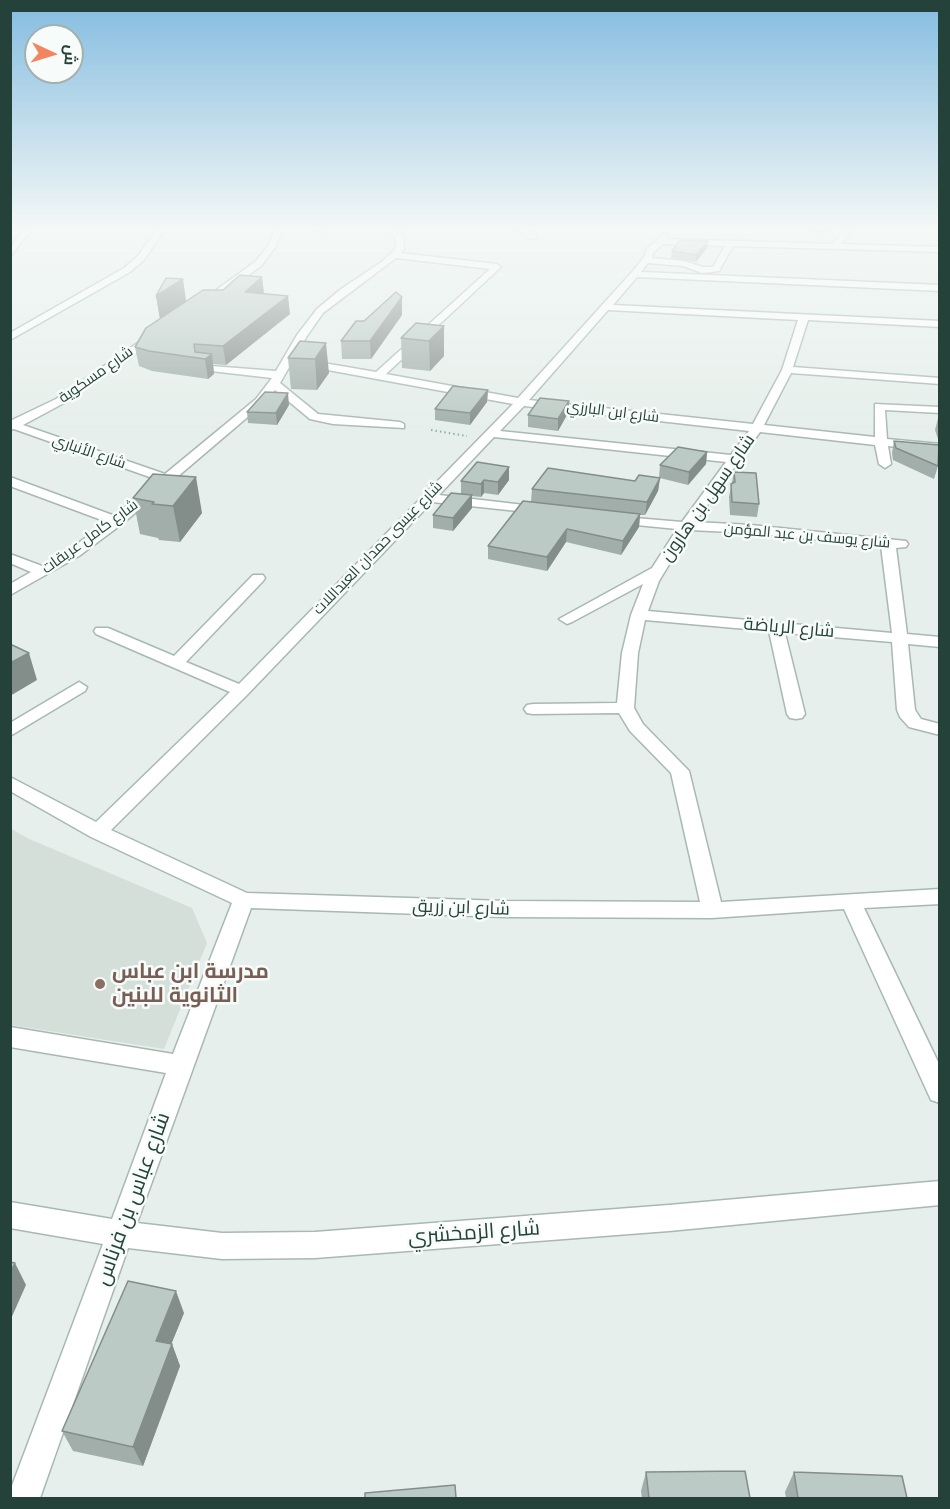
<!DOCTYPE html>
<html>
<head>
<meta charset="utf-8">
<style>
	body { margin:0 }
	#map { position:relative; width:950px; height:1509px; overflow:hidden; background:#e6efeb; font-family:Karla,Cairo,sans-serif }
	canvas { display:block }
	.frame { position:absolute; inset:0; border:12px solid #24423a; pointer-events:none }
	.north { position:absolute; left:24px; top:24px; width:60px; height:60px; box-sizing:border-box; background:#f7fbf9; border:2px solid #a3b1ad; border-radius:50%; rotate:94deg; font-size:16px; font-weight:700; line-height:24px; text-align:center; color:#24423a }
	.north::after { content:''; display:block; margin:auto; width:21px; height:27px; background:#f4845f; clip-path:polygon(50% 0,100% 100%,50% 72%,0 100%) }
</style>
</head>
<body>
<div id="map">
<canvas width="950" height="1509"></canvas>
<div class="frame"></div>
<div class="north">ش</div>
</div>
<script>
const g = document.querySelector('canvas').getContext('2d');
g.lineJoin = 'round';
function fill(path, color) {
  g.fillStyle = color;
  g.fill(path, 'evenodd');
}
function poly(rows) {
  const path = new Path2D();
  for (const r of rows) {
    path.moveTo(r[0], r[1]);
    for (let i = 2; i < r.length; i += 2) path.lineTo(r[i], r[i + 1]);
  }
  return path;
}
function stroke(path, color, width, dash) {
  g.strokeStyle = color;
  g.lineWidth = width;
  g.lineCap = dash ? 'butt' : 'round';
  g.setLineDash(dash || []);
  g.stroke(path);
}
function label(font, color, halo, rows, align = 'center') {
  g.font = font + ' Karla,Cairo,sans-serif';
  g.lineWidth = 5;
  g.setLineDash([]);
  g.textBaseline = 'middle';
  g.strokeStyle = halo;
  g.fillStyle = color;
  for (const [text, x, y, turn = 0] of rows) {
    g.save();
    g.translate(x, y);
    g.rotate((+turn || 0) * Math.PI / 180);
    g.textAlign = isNaN(turn) ? turn : align;
    if (halo) g.strokeText(text, 0, 0);
    g.fillText(text, 0, 0);
    g.restore();
  }
}
fill(poly([
	[10,828,27,838,192,908,207,943,164,1049,11,1025]
]), '#d4dfda');
const minor = poly([
	[26,226,34,226,10,257,10,248,26,226],
	[159,226,167,226,144,260,130,272,10,340,10,333,124,268,138,256,159,226],
	[276,226,284,226,276,246,261,266,207,305,201,305,201,301,255,262,268,246,276,226],
	[385,226,394,226,403,235,404,249,401,253,497,264,501,267,386,374,518,398,632,272,645,256,646,250,662,235,668,235,668,239,833,244,847,226,855,226,841,244,940,247,940,252,733,246,719,271,702,273,683,266,648,263,641,272,940,285,940,291,637,277,613,305,940,321,940,327,808,320,793,367,940,378,940,384,791,373,764,425,875,437,875,404,940,407,940,413,885,410,887,439,940,444,940,452,888,446,891,464,885,468,879,464,875,445,760,432,695,522,751,525,906,541,908,544,906,547,896,548,907,634,940,637,940,647,908,644,915,710,921,719,940,724,940,735,909,727,900,717,897,710,892,642,785,633,805,714,802,718,796,719,790,718,787,714,769,631,645,620,638,653,634,708,643,724,689,771,721,902,940,889,940,904,864,908,940,1066,940,1103,931,1100,844,909,712,918,506,917,251,908,137,1223,222,1233,315,1232,669,1205,940,1181,940,1205,669,1231,315,1258,222,1259,128,1248,40,1498,10,1498,10,1491,103,1244,10,1228,10,1202,112,1219,166,1073,10,1047,10,1027,173,1054,232,903,91,837,10,791,10,777,96,822,230,692,96,634,94,631,96,628,108,628,174,656,253,575,263,575,265,578,263,581,186,662,239,684,513,404,306,366,301,363,306,360,376,372,490,269,396,258,323,313,307,336,280,383,318,414,400,422,404,424,404,428,333,424,310,419,275,390,264,403,122,524,79,556,10,595,10,584,31,572,10,563,10,554,42,566,69,550,107,522,10,486,10,477,115,516,158,480,14,429,10,430,10,421,56,399,152,333,160,333,160,337,64,403,23,425,165,474,256,399,272,378,202,370,198,369,198,365,276,371,297,335,317,309,341,289,383,261,396,248,395,236,385,226],
	[663,244,725,246,713,267,703,267,684,261,652,258,653,253,663,244],
	[608,310,798,320,782,370,753,424,529,400,608,310],
	[524,406,749,431,731,455,500,431,524,406],
	[494,437,726,462,682,522,611,516,609,519,616,523,677,529,652,568,559,619,567,624,572,622,643,584,631,615,622,653,617,703,533,704,527,705,524,709,527,713,533,714,619,713,630,731,671,773,700,902,506,901,247,893,111,830,247,695,432,502,546,514,548,511,546,508,541,507,439,495,494,437],
	[690,530,751,533,881,546,892,633,648,611,659,581,690,530],
	[514,226,524,226,537,237,530,239,514,226],
	[79,682,87,687,85,691,10,736,10,723,79,682]
]);
stroke(minor, '#a8b8b2', 3);
stroke(poly([
	[431,430,467,436]
]), '#86b3a5', 2, [1.5, 3]);
fill(minor, '#fff');
fill(poly([
	[312,226,322,226,321,235],
	[783,226,830,226,822,233],
	[707,248,696,262,671,258,672,251],
	[262,277,264,294,290,314,226,365,213,364,214,374,208,379,152,371,139,366,135,347,160,319,156,296,186,301],
	[402,297,402,315,371,359,342,359,341,341],
	[416,323,444,356,430,371,402,368,401,338],
	[300,341,329,373,317,390,291,389,288,358],
	[488,390,487,402,470,425,435,420,435,409],
	[569,401,568,413,558,431,528,427,528,415],
	[289,405,277,425,248,423,247,412],
	[938,418,939,418,939,442,935,430],
	[894,441,938,466,934,479,893,460,892,453],
	[707,452,706,464,688,485,660,478,658,491,645,515,640,515,639,527,621,555,566,542,547,571,488,559,488,546,531,502,532,489,635,481,659,478,660,465],
	[509,467,509,480,498,495,484,493,481,497,472,496,472,508,453,531,433,528,433,515,461,494,461,481],
	[734,472,759,504,757,517,730,515,729,497],
	[153,474,202,513,180,542,159,540,158,538,140,534,133,498],
	[184,1313,171,1344,172,1344,180,1366,143,1466,73,1451,62,1431],
	[646,1472,750,1498,642,1498,641,1491],
	[794,1472,907,1498,786,1498,785,1492]
]), '#a1aea9');
fill(poly([
	[823,226,830,226,822,233],
	[708,241,707,248,696,262,696,255],
	[262,277,264,294,245,292],
	[183,279,187,307,161,325,156,296],
	[288,296,290,314,226,365,223,346],
	[402,297,402,315,371,359,370,341],
	[444,326,444,356,430,371,429,341],
	[326,343,329,373,317,390,315,359],
	[212,354,214,374,208,379,205,359],
	[488,390,487,402,470,425,470,413],
	[288,393,289,405,277,425,276,413],
	[569,401,568,413,558,431,558,419],
	[707,452,706,464,688,485,689,472],
	[509,467,509,480,498,495,498,482],
	[196,477,202,513,180,542,173,506],
	[660,478,658,491,645,515,647,502],
	[484,480,484,493,481,497,481,484],
	[472,495,472,508,453,531,453,518],
	[640,514,639,527,621,555,623,541],
	[567,529,566,542,547,571,547,557],
	[29,653,37,680,10,696,10,663],
	[15,1263,26,1285,10,1321,10,1273],
	[176,1291,184,1313,164,1362,156,1341],
	[172,1344,180,1366,143,1466,133,1447]
]), '#838d89');
const building = poly([
	[680,240,708,241,696,255,672,251,680,240],
	[240,275,262,277,245,292,288,296,223,346,194,344,195,352,212,354,205,359,149,351,135,347,146,328,203,290,223,290,240,275],
	[166,278,183,279,156,296,166,278],
	[396,292,402,297,370,341,341,341,356,321,364,321,396,292],
	[416,323,444,326,429,341,401,338,416,323],
	[300,341,326,343,315,359,288,358,300,341],
	[453,386,488,390,470,413,435,409,453,386],
	[265,392,288,393,276,413,247,412,265,392],
	[540,398,569,401,558,419,528,415,540,398],
	[894,441,939,445,938,466,896,448,894,441],
	[678,447,707,452,689,472,660,465,678,447],
	[477,462,509,467,498,482,484,480,481,484,461,481,477,462],
	[548,468,635,481,639,475,660,478,647,502,532,489,548,468],
	[734,472,756,473,759,504,732,502,731,484,735,482,734,472],
	[153,474,196,477,173,506,152,504,154,502,133,498,153,474],
	[451,493,472,495,453,518,433,515,451,493],
	[523,501,640,514,623,541,567,529,547,557,488,546,523,501],
	[10,644,29,653,10,663,10,644],
	[10,1262,15,1263,10,1273,10,1262],
	[128,1281,176,1291,156,1341,172,1344,133,1447,62,1431,128,1281],
	[745,1471,750,1498,649,1498,646,1472,745,1471],
	[794,1472,902,1476,907,1498,798,1498,794,1472],
	[455,1485,456,1498,365,1498,365,1493,455,1485]
]);
fill(building, '#bbcac4');
stroke(building, '#838d89', 1.5);
const sky = g.createLinearGradient(0, 0, 0, 438);
sky.addColorStop(0, '#84bce0');
sky.addColorStop(0.52, '#f4f8f6');
sky.addColorStop(1, '#f4f8f600');
g.fillStyle = sky;
g.fillRect(0, 0, 950, 438);
for (const [x, y, r, color] of [
	[100,984,6,"#8d6e63"]
]) {
  const dot = new Path2D();
  dot.arc(x, y, r, 0, 2 * Math.PI);
  g.fillStyle = color;
  g.fill(dot);
  stroke(dot, '#f7fbf9', 2);
}
label('15px', '#24423a', '#f7fbf9', [
	["شارع مسكوية",96,375,-35],
	["شارع ابن البارزي",613,412,7],
	["شارع الأنباري",89,452,19],
	["شارع يوسف بن عبد المؤمن",807,536,5],
	["شارع كامل عريقات",90,537,-36],
	["شارع عيسى حمدان العبداللات",378,548,-46]
]);
label('18px', '#24423a', '#f7fbf9', [
	["شارع سهل بن هارون",708,498,-55],
	["شارع الرياضة",789,628,5],
	["شارع ابن زريق",461,908,2]
]);
label('bold 21px', '#785e54', '#f7fbf9', [
	["مدرسة ابن عباس",112,972],
	["الثانوية للبنين",112,996]
], 'left');
label('21px', '#24423a', '#f7fbf9', [
	["شارع عباس بن فرناس",133,1199,-70],
	["شارع الزمخشري",474,1233,-4]
]);
</script>
</body>
</html>
